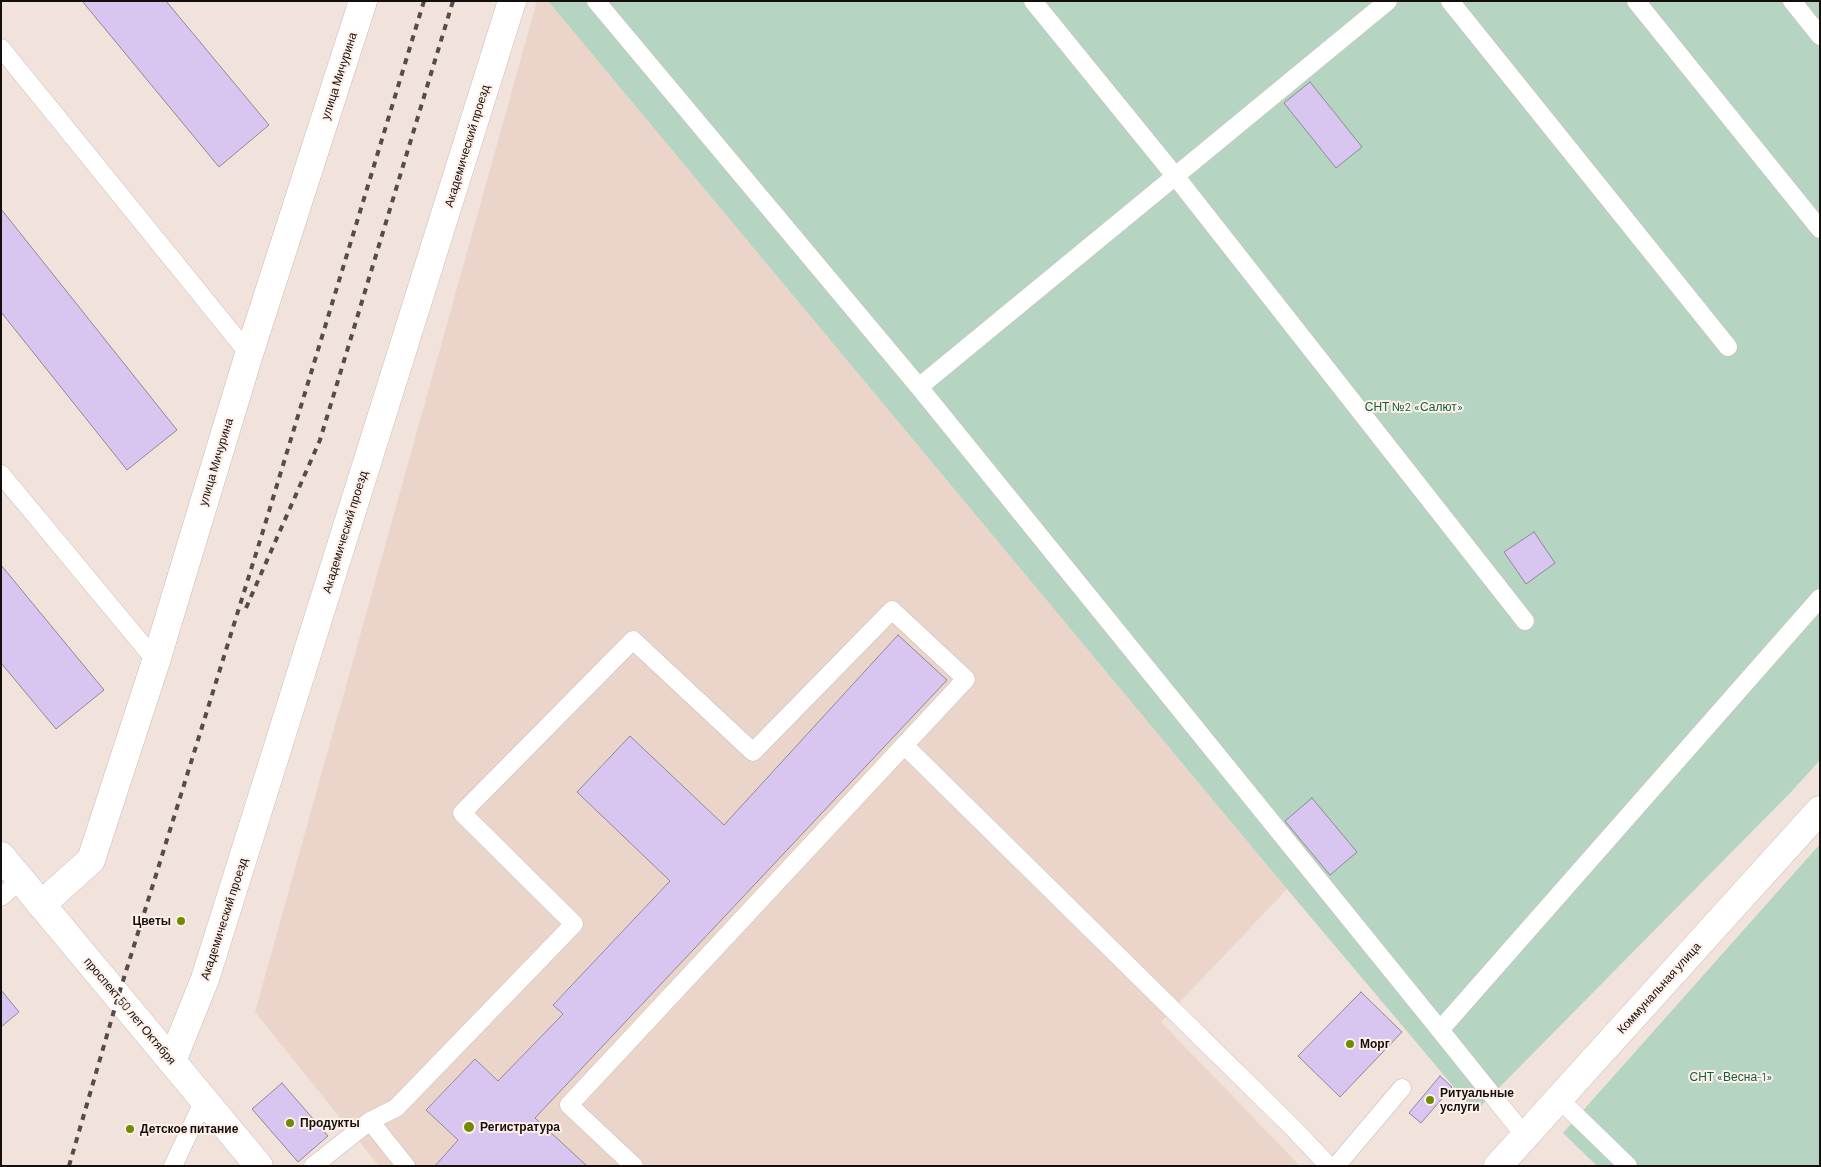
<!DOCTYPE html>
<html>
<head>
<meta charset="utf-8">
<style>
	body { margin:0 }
	#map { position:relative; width:1821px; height:1167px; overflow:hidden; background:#f1e2dc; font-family:Barlow,sans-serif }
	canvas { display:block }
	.frame { position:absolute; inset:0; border:2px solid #140f0d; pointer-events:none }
</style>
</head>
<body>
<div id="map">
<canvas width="1821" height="1167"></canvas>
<div class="frame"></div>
</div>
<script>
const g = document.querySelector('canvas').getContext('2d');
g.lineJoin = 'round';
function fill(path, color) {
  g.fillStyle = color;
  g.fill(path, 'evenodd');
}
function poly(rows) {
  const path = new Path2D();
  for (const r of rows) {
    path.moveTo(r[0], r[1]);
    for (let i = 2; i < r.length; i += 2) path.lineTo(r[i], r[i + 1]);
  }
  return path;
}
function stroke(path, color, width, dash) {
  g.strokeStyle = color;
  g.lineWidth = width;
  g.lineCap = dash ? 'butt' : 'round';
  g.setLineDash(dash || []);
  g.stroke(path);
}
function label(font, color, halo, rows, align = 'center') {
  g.font = font + ' Barlow,sans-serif';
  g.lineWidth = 4;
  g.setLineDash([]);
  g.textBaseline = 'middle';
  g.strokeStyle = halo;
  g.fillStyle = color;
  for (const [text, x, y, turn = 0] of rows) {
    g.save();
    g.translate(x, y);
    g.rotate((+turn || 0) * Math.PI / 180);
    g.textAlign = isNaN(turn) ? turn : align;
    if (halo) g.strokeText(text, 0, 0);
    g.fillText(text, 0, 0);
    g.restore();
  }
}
fill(poly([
	[537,1,548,1,1287,889,1161,1022,1300,1166,587,1166,535,1118,746,893,898,635,724,825,630,737,577,792,670,881,553,1004,563,1014,498,1081,475,1059,426,1109,458,1140,435,1166,379,1166,255,1012]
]), '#ebd5cb');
fill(poly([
	[548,1,1820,1,1820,760,1792,791,1475,1112,1287,889],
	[1820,844,1820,1166,1597,1166,1563,1133]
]), '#b5d5c2');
const building = poly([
	[82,1,166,1,269,125,219,167,82,1],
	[1310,82,1362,147,1336,168,1284,103,1310,82],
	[1,209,177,430,127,470,1,312,1,209],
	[1534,532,1555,563,1526,584,1504,552,1534,532],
	[1,565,104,690,56,729,1,663,1,565],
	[898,635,947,680,535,1118,587,1166,435,1166,458,1140,426,1110,475,1059,498,1081,563,1014,553,1005,670,881,577,792,630,736,724,825,898,635],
	[1312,798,1357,852,1330,875,1285,821,1312,798],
	[1,990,19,1012,1,1027,1,990],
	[1361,992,1402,1032,1340,1097,1298,1056,1361,992],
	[1440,1076,1452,1087,1421,1123,1409,1113,1440,1076],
	[282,1083,328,1136,298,1162,252,1109,282,1083]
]);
fill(building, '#d8c5f0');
stroke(building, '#8e8995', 1);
const service = poly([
	[596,1,919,387,1440,1030],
	[1033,1,1176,177,1525,621],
	[1450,1,1728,347],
	[1636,1,1820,229],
	[1792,1,1820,36],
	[1,48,249,354],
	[919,387,1388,1],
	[1,474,156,661],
	[905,746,1293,1128,1329,1166],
	[1,897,21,880],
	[1559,1099,1628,1166],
	[370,1121,406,1166],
	[1525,1136,1440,1030,1820,598],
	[173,1166,204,1100],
	[313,1166,370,1121,396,1108,574,924,462,813,633,640,753,752,892,610,966,679,569,1105,634,1166],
	[1336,1166,1402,1088]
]);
const minor = poly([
	[41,905,91,860,156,661,249,354,363,1],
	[172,1061,205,979,512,1]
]);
const tertiary = poly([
	[1498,1166,1820,810]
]);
const secondary = poly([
	[1,856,259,1166]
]);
stroke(service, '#c9bcb5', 19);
stroke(minor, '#c9bcb5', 29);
stroke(tertiary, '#c9bcb5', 29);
stroke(secondary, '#c9bcb5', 29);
stroke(service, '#fff', 18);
stroke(minor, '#fff', 28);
stroke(tertiary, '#fff', 28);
stroke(secondary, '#fff', 28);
stroke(poly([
	[246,608,320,440,453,1],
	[69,1166,118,997,263,531,424,1]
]), '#544c49', 4, [6, 6]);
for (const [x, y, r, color] of [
	[181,921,5,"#6f8b01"],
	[1350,1044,5,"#6f8b01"],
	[1430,1100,5,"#6f8b01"],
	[290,1123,5,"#6f8b01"],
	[469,1127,6,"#6f8b01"],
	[130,1129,5,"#6f8b01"]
]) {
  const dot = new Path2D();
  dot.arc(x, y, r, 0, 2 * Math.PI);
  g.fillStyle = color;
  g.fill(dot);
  stroke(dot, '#fef0e9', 2);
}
label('12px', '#140f0d', '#fef0e9', [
	["улица Мичурина",339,76,-72],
	["Академический проезд",467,146,-73],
	["улица Мичурина",216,462,-73],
	["Академический проезд",345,532,-73],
	["Академический проезд",224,919,-72],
	["Коммунальная улица",1659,988,-48],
	["проспект 50 лет Октября",130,1011,50]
]);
label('12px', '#0f603f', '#fef0e9', [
	["СНТ №2 «Салют»",1414,407],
	["СНТ «Весна-1»",1731,1077]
]);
label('bold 12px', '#140f0d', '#fef0e9', [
	["Цветы",171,921,"right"],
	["Морг",1360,1044],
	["Ритуальные",1440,1093],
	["услуги",1440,1107],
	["Продукты",300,1123],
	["Регистратура",480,1127],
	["Детское питание",140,1129]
], 'left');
</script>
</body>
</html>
